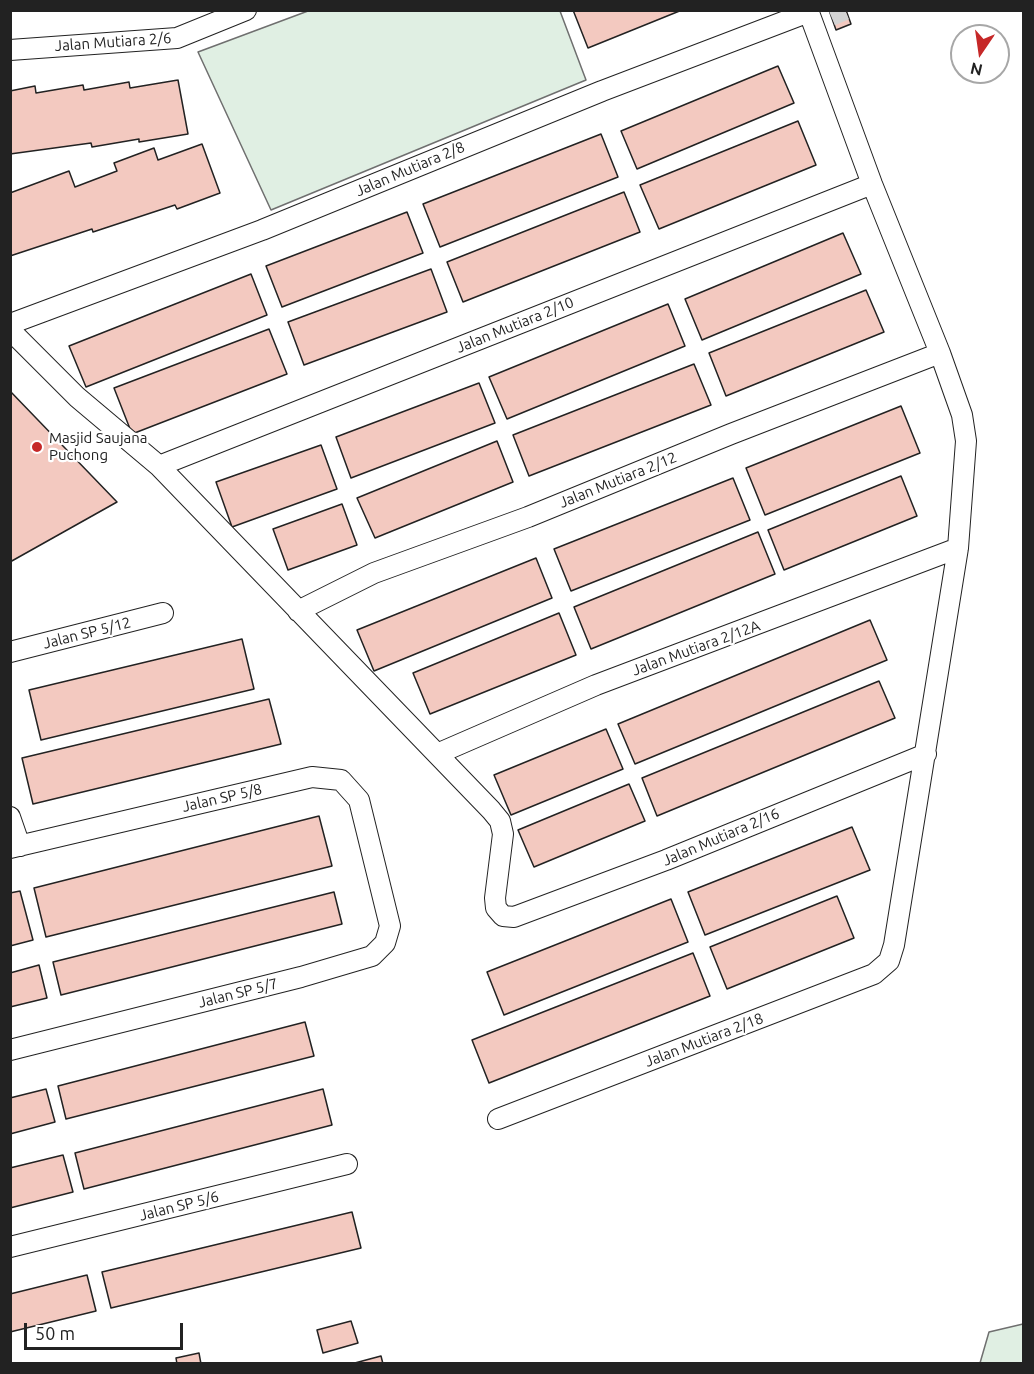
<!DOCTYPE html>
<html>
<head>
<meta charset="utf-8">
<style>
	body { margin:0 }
	#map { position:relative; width:1034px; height:1374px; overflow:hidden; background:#fff; font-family:Ubuntu,sans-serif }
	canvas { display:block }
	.frame { position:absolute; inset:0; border:12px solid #222; pointer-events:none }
	.north { position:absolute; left:950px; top:24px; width:60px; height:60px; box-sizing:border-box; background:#fff; border:2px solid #a7a7a7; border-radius:50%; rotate:193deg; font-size:16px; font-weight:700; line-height:24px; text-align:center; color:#222 }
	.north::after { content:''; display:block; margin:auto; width:21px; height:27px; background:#c62828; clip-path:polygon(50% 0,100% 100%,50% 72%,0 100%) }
	.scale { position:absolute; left:24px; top:1323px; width:159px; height:27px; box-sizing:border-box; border:3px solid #222; border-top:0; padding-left:8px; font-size:18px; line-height:21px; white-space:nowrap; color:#222; -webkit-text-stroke:4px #fff; paint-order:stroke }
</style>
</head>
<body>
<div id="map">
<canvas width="1034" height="1374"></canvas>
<div class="frame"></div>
<div class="north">N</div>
<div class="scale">50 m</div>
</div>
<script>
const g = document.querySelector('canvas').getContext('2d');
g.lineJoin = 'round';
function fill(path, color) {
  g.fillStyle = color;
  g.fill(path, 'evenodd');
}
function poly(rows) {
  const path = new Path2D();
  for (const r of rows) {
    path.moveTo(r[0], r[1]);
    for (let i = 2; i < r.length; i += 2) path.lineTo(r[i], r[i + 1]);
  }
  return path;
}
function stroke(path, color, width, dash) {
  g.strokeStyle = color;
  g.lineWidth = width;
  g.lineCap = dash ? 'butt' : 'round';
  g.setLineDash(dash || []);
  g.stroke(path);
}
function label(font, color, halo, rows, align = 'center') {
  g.font = font + ' Ubuntu,sans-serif';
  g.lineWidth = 4.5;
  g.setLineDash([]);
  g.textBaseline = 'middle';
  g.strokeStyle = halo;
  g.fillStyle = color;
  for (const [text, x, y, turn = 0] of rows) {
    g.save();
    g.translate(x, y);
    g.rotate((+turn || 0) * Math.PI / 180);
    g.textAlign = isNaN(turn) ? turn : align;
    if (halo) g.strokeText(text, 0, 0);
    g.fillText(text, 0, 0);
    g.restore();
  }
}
const green = poly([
	[308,11,560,11,586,80,271,210,198,52,308,11],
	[1023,1324,1023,1363,980,1363,989,1332,1023,1324]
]);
fill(green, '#e0efe3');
stroke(green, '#6f6f6f', 1.5);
const building = poly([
	[573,10,682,10,588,48,573,10],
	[829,10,846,10,851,24,836,30,829,10],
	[778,66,794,103,637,169,621,131,778,66],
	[178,80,188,134,139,142,139,139,92,147,91,143,10,154,10,91,35,86,36,93,83,85,84,90,129,82,130,88,178,80],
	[798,121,816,165,659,229,640,185,798,121],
	[601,134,618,177,440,247,423,204,601,134],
	[202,144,220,193,177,209,175,205,93,232,92,229,10,256,10,193,69,171,75,187,117,171,114,163,154,148,158,160,202,144],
	[624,192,640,232,463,302,447,262,624,192],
	[407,212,423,253,282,307,266,266,407,212],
	[843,233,861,274,702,340,685,299,843,233],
	[431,269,447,312,304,365,288,322,431,269],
	[251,274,267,315,86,387,69,346,251,274],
	[866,290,884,332,726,396,709,353,866,290],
	[668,304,685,346,507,419,489,377,668,304],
	[269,329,287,374,132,434,114,388,269,329],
	[694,364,711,405,529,476,513,435,694,364],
	[479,383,495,423,351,478,336,437,479,383],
	[10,391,117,502,10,562,10,391],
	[901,406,920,453,765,515,746,468,901,406],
	[497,441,513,482,375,538,357,498,497,441],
	[321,445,337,489,232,527,216,482,321,445],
	[901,476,917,516,784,570,768,530,901,476],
	[733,478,750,520,571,591,554,549,733,478],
	[342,504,357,545,288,570,273,529,342,504],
	[758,532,775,574,591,649,574,607,758,532],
	[536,558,552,598,374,671,357,630,536,558],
	[559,613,576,655,430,714,413,673,559,613],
	[870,620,887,660,635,764,618,724,870,620],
	[242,639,254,689,41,740,29,690,242,639],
	[879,681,895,718,657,816,642,778,879,681],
	[269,699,281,744,33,804,22,758,269,699],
	[606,729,623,769,511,815,494,775,606,729],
	[629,784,645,821,534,867,518,830,629,784],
	[319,816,332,866,46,937,34,888,319,816],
	[852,827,870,870,705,935,688,892,852,827],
	[20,891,33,940,10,946,10,893,20,891],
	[334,892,342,924,61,995,53,962,334,892],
	[837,896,854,938,727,989,710,947,837,896],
	[671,899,688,942,504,1015,487,972,671,899],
	[693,953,710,996,489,1083,472,1040,693,953],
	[39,965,47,998,10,1007,10,973,39,965],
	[305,1022,314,1056,66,1119,58,1086,305,1022],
	[46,1089,55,1122,10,1134,10,1098,46,1089],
	[323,1089,332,1125,84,1189,75,1153,323,1089],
	[63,1155,73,1192,10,1208,10,1168,63,1155],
	[352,1212,361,1248,111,1308,102,1272,352,1212],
	[87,1275,96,1311,10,1332,10,1294,87,1275],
	[351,1321,358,1343,323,1353,317,1330,351,1321],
	[199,1353,201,1364,177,1364,176,1358,199,1353],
	[381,1356,383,1364,351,1364,381,1356]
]);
fill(building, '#f3c9c0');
stroke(building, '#222', 1.5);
stroke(poly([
	[831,16,845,10]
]), '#d3d3d3', 20, [20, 10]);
const minor = poly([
	[10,50,177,38,246,10],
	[10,324,262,230,602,91,809,12],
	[10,330,77,397,159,466,491,810,500,821,503,834,495,898,496,908,503,916,514,917,666,860,926,754],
	[159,466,872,184],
	[298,611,374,573,528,517,731,434,940,353],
	[10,652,163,613],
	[437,754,596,685,958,548],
	[10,817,20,846],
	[10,848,312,777,341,780,359,800,390,926,385,943,372,956,301,977,10,1050],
	[498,1119,874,974,889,961,894,945,958,548,966,441,962,415,940,353,872,184,808,10],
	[10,1247,347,1164]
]);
stroke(minor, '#222', 22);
stroke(minor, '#fff', 20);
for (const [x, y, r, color] of [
	[37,447,6,"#c62828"]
]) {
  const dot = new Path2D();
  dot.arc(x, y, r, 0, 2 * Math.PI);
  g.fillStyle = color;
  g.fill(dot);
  stroke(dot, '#fff', 2);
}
label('15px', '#222', '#fff', [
	["Jalan Mutiara 2/6",113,42,-4],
	["Jalan Mutiara 2/8",410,169,-23],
	["Jalan Mutiara 2/10",515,325,-22],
	["Jalan Mutiara 2/12",618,480,-22],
	["Jalan SP 5/12",87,633,-14],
	["Jalan Mutiara 2/12A",696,648,-20],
	["Jalan SP 5/8",222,798,-13],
	["Jalan Mutiara 2/16",721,837,-23],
	["Jalan SP 5/7",238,993,-14],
	["Jalan Mutiara 2/18",704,1040,-21],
	["Jalan SP 5/6",179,1206,-14]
]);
label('15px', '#222', '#fff', [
	["Masjid Saujana",49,438],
	["Puchong",49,455]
], 'left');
</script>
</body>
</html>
